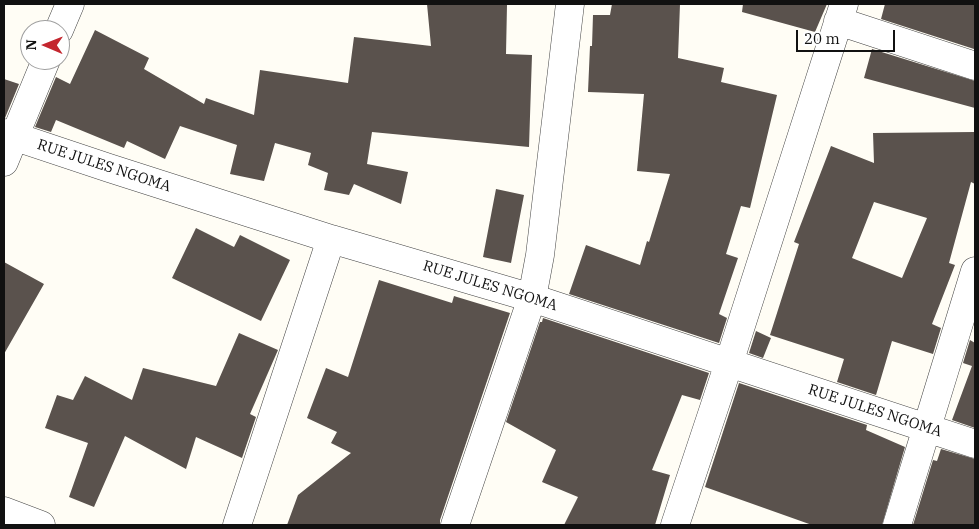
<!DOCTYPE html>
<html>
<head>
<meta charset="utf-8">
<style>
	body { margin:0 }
	#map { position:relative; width:979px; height:529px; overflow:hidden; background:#fffdf5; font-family:"IBM Plex Serif",serif }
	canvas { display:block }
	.frame { position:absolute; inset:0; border:5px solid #111; pointer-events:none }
	.north { position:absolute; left:20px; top:20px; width:50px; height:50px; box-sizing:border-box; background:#fff; border:1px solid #a0a0a0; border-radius:50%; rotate:271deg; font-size:14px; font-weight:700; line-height:20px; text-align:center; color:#111 }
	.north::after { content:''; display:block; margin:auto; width:18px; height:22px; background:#c4262e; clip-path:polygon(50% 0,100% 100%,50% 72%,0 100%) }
	.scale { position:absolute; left:796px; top:30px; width:99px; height:22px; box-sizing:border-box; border:2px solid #111; border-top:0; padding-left:6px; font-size:15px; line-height:18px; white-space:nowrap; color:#111; -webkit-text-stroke:4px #fff; paint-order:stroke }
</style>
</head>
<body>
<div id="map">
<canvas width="979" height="529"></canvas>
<div class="frame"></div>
<div class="north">N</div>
<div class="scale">20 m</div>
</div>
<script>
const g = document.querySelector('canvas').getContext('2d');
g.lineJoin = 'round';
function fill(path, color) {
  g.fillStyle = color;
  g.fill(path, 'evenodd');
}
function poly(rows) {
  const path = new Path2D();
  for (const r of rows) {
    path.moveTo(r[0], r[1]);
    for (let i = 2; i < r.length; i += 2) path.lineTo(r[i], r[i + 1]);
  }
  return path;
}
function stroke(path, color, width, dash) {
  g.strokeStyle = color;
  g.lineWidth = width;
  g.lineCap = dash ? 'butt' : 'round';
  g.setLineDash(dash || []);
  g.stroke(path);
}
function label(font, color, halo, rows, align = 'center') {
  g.font = font + ' "IBM Plex Serif",serif';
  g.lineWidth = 5;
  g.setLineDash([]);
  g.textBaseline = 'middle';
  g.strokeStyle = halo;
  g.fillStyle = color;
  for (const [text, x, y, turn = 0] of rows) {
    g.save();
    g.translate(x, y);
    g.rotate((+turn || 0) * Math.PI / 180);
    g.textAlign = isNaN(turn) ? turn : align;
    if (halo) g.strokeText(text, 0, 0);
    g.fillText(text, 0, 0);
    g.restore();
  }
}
fill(poly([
	[427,4,507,5,506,54,532,55,529,147,372,132,367,164,408,172,401,204,354,184,349,195,324,190,328,173,308,165,311,153,275,143,264,181,230,174,237,145,180,126,165,159,127,141,124,148,56,120,51,132,35,127,56,77,70,84,95,30,149,58,144,69,204,104,206,98,254,115,260,70,348,83,354,37,431,46],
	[612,4,680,4,678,58,724,68,721,82,777,95,750,208,741,206,726,254,738,258,719,314,727,318,719,343,569,294,586,245,640,265,647,241,649,242,670,174,637,171,644,94,588,92,590,46,592,46,593,15,610,15],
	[743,4,827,4,815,32,742,12],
	[885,4,975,4,974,49,881,19],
	[872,49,975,81,975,108,864,78],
	[4,79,19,84,5,118,4,118],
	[975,132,975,184,971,182,949,263,955,265,932,324,941,328,933,354,892,341,876,395,837,382,844,359,770,335,799,244,794,242,831,146,874,163,873,133],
	[874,202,927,218,902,278,852,258],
	[496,189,524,195,511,263,483,257],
	[196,228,234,247,240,235,290,260,261,321,172,278],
	[4,262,44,284,4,354],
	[379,280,452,303,454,296,457,297,510,313,440,520,440,525,287,525,298,495,351,453,331,443,337,432,307,418,326,368,348,377],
	[543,318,709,373,700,400,682,395,652,470,670,475,655,525,564,525,578,497,542,482,556,450,506,422,540,322,542,322],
	[756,331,771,338,763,358,749,353],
	[239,333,278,350,250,414,256,417,242,458,196,437,186,469,125,436,94,507,69,497,88,443,45,428,57,395,73,400,85,376,132,400,143,368,216,386],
	[970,340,975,343,975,428,952,420,972,366,963,363],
	[739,383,867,425,866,430,905,447,882,525,812,525,705,487],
	[941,449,975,459,975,525,913,525,933,460,937,461]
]), '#5a524d');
const street = poly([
	[838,21,975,66],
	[59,30,70,4],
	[4,133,109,168,331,239,532,298,975,444],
	[4,162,46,60],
	[4,511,41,525],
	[237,525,331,239],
	[455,525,532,298,540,255,570,4],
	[675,525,729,363,844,4],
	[897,525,975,271]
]);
stroke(street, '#444', 29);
stroke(street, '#fff', 28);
label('15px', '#111', '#fff', [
	["RUE JULES NGOMA",104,166,18],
	["RUE JULES NGOMA",490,286,17],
	["RUE JULES NGOMA",875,411,18]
]);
</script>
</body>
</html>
